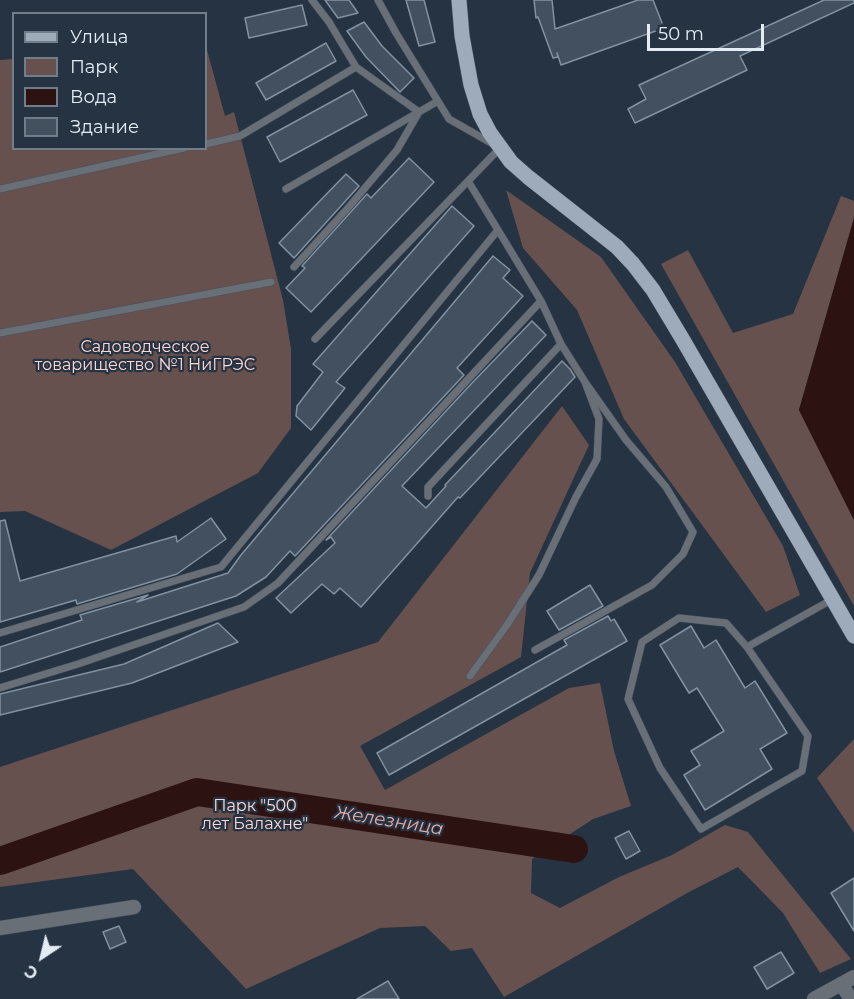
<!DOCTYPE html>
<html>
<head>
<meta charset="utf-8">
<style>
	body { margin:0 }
	#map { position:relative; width:854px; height:999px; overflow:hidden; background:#263342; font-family:Montserrat,sans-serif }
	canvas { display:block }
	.legend { position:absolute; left:12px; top:12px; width:195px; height:138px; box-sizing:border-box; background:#263342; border:2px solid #727d8a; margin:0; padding:8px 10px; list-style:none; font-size:18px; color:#e3ebf5 }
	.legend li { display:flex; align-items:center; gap:12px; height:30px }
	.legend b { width:30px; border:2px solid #727d8a }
	.north { position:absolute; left:12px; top:927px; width:60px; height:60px; -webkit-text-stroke:4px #263342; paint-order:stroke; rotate:215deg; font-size:16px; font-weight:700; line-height:24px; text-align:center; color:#e3ebf5 }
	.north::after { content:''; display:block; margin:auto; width:21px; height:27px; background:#e3ebf5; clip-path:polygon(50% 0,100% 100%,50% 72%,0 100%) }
	.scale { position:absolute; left:647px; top:24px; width:117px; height:27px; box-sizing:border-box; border:3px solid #e3ebf5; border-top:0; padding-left:8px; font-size:18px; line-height:21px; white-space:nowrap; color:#e3ebf5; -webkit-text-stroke:4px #263342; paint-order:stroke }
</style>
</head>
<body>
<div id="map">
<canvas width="854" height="999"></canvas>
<ul class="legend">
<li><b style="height:8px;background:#9dabba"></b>Улица</li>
<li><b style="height:16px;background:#66514f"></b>Парк</li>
<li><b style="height:16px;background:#2c1312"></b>Вода</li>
<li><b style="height:16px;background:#42505f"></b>Здание</li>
</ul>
<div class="north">С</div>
<div class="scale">50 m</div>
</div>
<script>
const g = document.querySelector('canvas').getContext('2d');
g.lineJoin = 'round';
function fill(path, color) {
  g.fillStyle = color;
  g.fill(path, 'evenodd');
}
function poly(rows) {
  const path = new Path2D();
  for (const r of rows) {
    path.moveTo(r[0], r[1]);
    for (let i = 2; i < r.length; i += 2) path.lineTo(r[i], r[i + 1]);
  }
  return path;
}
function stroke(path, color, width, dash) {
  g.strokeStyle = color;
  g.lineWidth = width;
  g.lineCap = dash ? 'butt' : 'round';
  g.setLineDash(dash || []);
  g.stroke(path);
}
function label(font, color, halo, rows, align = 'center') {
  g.font = font + ' Montserrat,sans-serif';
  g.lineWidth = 4.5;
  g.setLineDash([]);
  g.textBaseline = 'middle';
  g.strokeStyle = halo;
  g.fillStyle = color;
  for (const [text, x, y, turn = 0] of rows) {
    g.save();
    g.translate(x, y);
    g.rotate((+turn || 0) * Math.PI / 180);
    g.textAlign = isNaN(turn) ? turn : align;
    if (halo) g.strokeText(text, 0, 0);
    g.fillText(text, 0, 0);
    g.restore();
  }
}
fill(poly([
	[207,50,225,116,234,112,283,300,291,349,291,428,258,473,111,550,25,511,0,512,0,60,13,59,14,148,206,148,206,51],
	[506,190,601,257,675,362,783,546,800,595,766,612,624,419,577,310,523,248],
	[841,196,854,201,854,218,799,410,854,520,854,606,661,264,688,250,733,333,793,314],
	[562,406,589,445,530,573,521,657,360,746,385,790,569,688,600,683,614,751,631,806,593,819,532,859,531,893,560,908,619,877,672,855,725,825,748,832,851,959,820,973,783,913,738,867,689,892,504,997,472,948,451,951,425,926,380,928,246,989,133,869,0,887,0,767,378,642],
	[854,739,854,833,817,778]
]), '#66514f');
fill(poly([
	[854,218,854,520,799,410]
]), '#2c1312');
stroke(poly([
	[0,861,197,792,574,849]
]), '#2c1312', 28);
const building = poly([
	[325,0,349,0,358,13,338,18,325,0],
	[406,0,424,0,435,42,419,46,406,0],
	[534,0,552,0,555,29,638,0,653,0,664,28,561,65,557,53,558,57,553,58,538,17,536,18,534,0],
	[824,0,854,0,854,3,740,56,747,70,635,123,628,109,646,99,639,85,824,0],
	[302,5,307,25,249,38,245,18,302,5],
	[364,22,382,46,414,78,400,92,366,57,347,31,364,22],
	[326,43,336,61,266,100,256,83,326,43],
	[353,90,367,115,280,162,267,137,353,90],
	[409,158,434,182,311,312,286,288,305,268,302,266,367,194,371,198,409,158],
	[346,174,359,186,294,258,279,243,346,174],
	[452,206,474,226,336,382,345,388,311,430,296,416,297,406,323,372,313,364,452,206],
	[493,256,510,270,503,278,523,296,457,368,464,375,295,556,290,551,266,577,236,596,0,672,0,647,82,620,80,615,148,595,137,602,228,573,241,555,493,256],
	[532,321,546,335,402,486,426,508,446,486,445,485,562,361,570,369,575,377,460,498,458,497,361,607,340,588,334,594,322,584,291,613,276,598,335,543,331,537,326,540,472,383,532,321],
	[211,518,226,539,177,574,77,604,76,600,0,622,0,521,5,520,20,581,176,536,177,542,211,518],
	[590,585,603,606,559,630,547,611,590,585],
	[608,616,611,621,614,619,627,641,389,775,377,753,567,645,564,640,608,616],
	[218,623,238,642,132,683,0,715,0,694,124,664,218,623],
	[691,626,704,648,716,640,745,688,755,681,787,733,760,749,772,769,705,810,684,775,700,765,691,751,724,731,697,688,689,693,660,645,691,626],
	[629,831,640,851,626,859,615,838,629,831],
	[854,878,854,931,831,893,854,878],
	[119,926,126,942,110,949,103,932,119,926],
	[781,952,794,973,767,989,754,967,781,952],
	[388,981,399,999,357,999,388,981]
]);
fill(building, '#42505f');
stroke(building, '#8292a3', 1.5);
const service = poly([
	[312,0,329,22,356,67],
	[206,144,240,136,356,67,419,112,397,150,348,208,294,267],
	[0,189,184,148],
	[286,189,438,101],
	[0,333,271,282],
	[315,339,500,148,449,119,396,33,378,0],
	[428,496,428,487,561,344,541,301],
	[0,633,221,567,498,230,468,181],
	[747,647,808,736,802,771,701,829,660,768,628,699,642,642,679,618,726,623,747,647,833,599],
	[535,650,652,585,683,554,693,532,666,487,626,440,585,382],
	[470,676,507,625,539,575,576,497,597,459,599,419,585,382,561,344],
	[0,688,78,664,244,607,278,583,541,301,498,230]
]);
const minor = poly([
	[0,928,134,907],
	[841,984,851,999],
	[814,999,854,977]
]);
const primary = poly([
	[459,0,462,36,471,85,480,114,490,133,511,162,528,177,617,247,633,264,653,290,683,340,854,636]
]);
stroke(service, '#44505f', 8);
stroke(minor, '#44505f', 15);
stroke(primary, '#44505f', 16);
stroke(service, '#686f76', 7);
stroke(minor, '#686f76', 14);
stroke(primary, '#9dabba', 15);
label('16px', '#fdd7d3', '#263342', [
	["Садоводческое",145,347],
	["товарищество №1 НиГРЭС",145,365],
	["Парк \"500",255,806],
	["лет Балахне\"",255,824]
]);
label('italic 18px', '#e9ada7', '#263342', [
	["Железница",389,821,9]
]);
</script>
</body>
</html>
